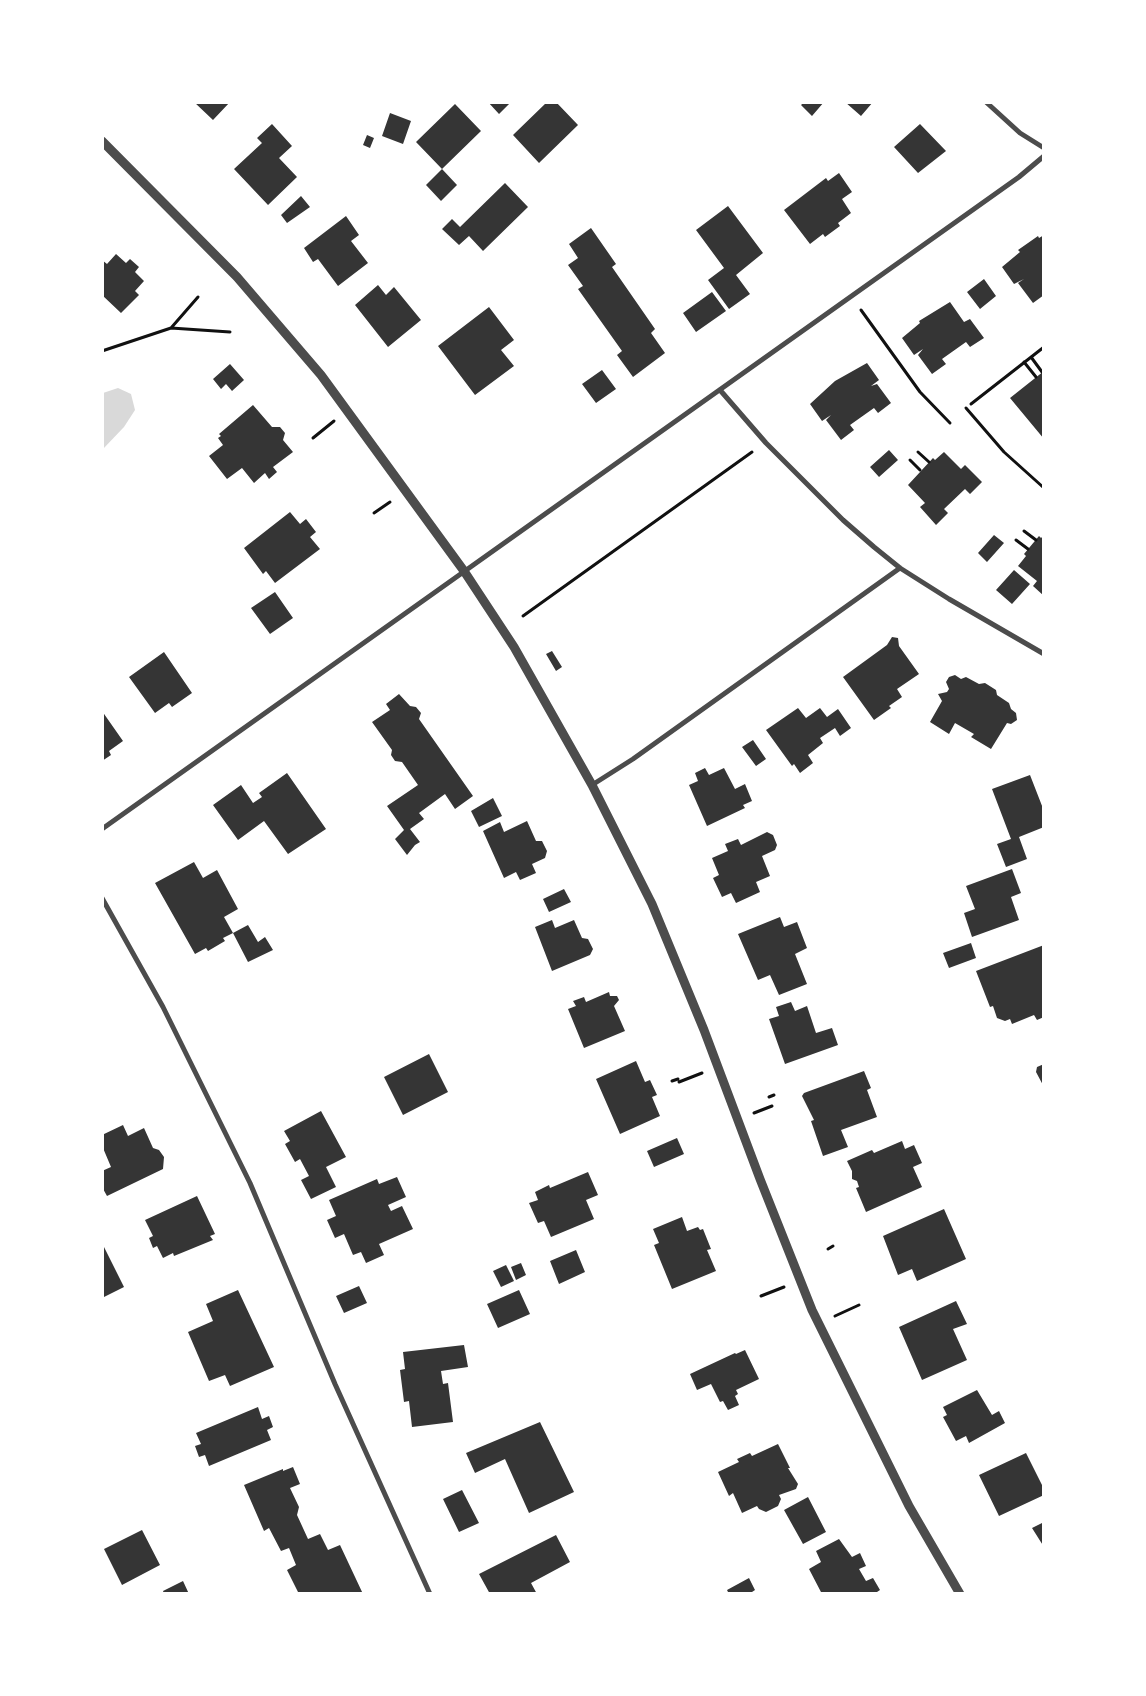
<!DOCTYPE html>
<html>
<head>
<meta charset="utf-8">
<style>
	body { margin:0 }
	#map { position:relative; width:1146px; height:1696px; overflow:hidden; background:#fff; font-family:Jost,sans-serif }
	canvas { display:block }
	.frame { position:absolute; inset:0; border:104px solid #fff; pointer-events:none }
</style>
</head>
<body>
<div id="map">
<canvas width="1146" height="1696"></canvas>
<div class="frame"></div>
</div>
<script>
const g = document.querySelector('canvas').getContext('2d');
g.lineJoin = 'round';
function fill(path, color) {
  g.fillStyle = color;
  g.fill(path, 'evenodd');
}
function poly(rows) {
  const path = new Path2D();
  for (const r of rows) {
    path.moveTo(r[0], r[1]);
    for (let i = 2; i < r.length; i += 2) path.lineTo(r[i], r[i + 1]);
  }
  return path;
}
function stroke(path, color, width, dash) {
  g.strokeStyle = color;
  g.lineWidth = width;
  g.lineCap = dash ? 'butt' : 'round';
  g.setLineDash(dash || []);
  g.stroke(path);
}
fill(poly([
	[118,388,131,394,135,410,124,427,103,449,103,393]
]), '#d9d9d9');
fill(poly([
	[194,102,230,102,213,120],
	[488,102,511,102,499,114],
	[547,102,556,102,578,125,539,163,513,135],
	[804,102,824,102,812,116,801,105],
	[845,102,873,102,861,116],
	[455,104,481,131,442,169,416,142],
	[390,113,411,121,403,144,382,136],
	[272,124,292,146,279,158,297,177,268,205,234,169,262,143,257,138],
	[920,124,946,151,918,173,894,147],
	[367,135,374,138,370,148,363,145],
	[442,169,457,185,441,201,426,185],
	[839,173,852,192,842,199,851,213,838,223,840,226,825,237,823,234,810,244,784,210,826,178,828,181],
	[505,183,528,207,483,251,469,236,459,245,442,229,452,219,460,227],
	[301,196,310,207,287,223,281,215],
	[728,206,763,253,736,275,750,294,729,309,708,280,724,268,696,230],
	[346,216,359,235,351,241,368,263,338,286,318,259,313,262,304,248],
	[591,228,616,264,612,267,655,329,651,333,665,353,633,377,617,355,622,351,578,289,583,286,568,265,578,258,569,244],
	[1044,235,1044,295,1033,303,1018,283,1024,279,1014,284,1002,267,1020,252,1018,250,1038,236,1039,238],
	[116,254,126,263,130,259,139,267,135,272,144,281,135,291,139,295,121,313,102,295,102,260,107,264],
	[984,279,996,296,980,309,967,292],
	[378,285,386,295,394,287,421,320,388,347,355,305],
	[712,292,726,311,696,332,683,313],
	[950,302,964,322,970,319,984,338,970,347,966,342,942,359,946,364,932,374,918,355,923,349,914,355,902,338,920,323,919,321],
	[489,307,514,340,501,350,514,366,475,395,438,346],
	[867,363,879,380,871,386,877,384,891,403,878,413,874,408,850,425,854,430,841,440,826,420,831,415,822,421,810,404,835,381],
	[230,364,244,380,232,391,226,384,221,389,213,379],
	[602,370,616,389,596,403,582,384],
	[1044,371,1044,439,1010,398],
	[253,405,272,427,280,427,285,433,283,440,293,452,273,467,277,472,269,479,265,473,254,483,242,468,227,479,209,456,223,445,218,438,221,436,219,434],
	[889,450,898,460,879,477,870,467],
	[944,452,961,469,965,465,982,482,970,494,965,489,944,509,948,513,936,525,920,507,925,503,908,485,933,458,935,460],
	[290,512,300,524,306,519,316,532,310,537,320,549,275,583,266,571,263,574,244,548],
	[994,535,1004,543,987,562,978,553],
	[1044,535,1044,596,1033,586,1037,581,1018,566,1026,556,1024,554,1039,536,1041,538],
	[1014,570,1030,584,1012,604,996,590],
	[275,592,293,618,270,634,251,608],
	[892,637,898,638,899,646,919,674,897,689,902,697,889,706,891,708,874,720,843,677,887,645],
	[552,651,562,667,556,671,546,654],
	[164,652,192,693,172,707,169,703,155,713,129,677],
	[955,675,961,679,966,677,979,684,985,683,996,690,997,695,1009,703,1011,709,1016,713,1017,720,1011,724,1007,723,991,749,971,737,974,734,955,723,949,734,930,722,942,701,938,694,947,692,949,689,946,682,949,677],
	[399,694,410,706,416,707,421,713,419,719,473,796,455,809,445,794,419,813,424,819,410,829,420,842,415,845,407,855,395,839,404,830,387,806,418,785,402,762,395,761,391,755,392,750,372,722,390,710,386,704],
	[798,708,806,718,820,708,827,717,838,709,851,728,840,736,835,728,820,738,823,743,808,755,813,763,800,773,794,764,792,766,766,730],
	[102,711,123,741,109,751,111,755,102,761],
	[753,740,766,759,756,766,742,747],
	[705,768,709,775,724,768,735,789,745,784,752,801,743,805,745,808,707,826,689,785,698,781,695,773],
	[287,773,326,829,288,854,264,821,238,840,213,805,241,785,253,803,262,797,259,793],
	[1030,775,1044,811,1044,827,1019,837,1027,859,1006,867,997,844,1011,839,992,789],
	[493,798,502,816,479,827,471,811],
	[527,821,536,841,542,841,547,851,545,858,532,864,536,873,520,880,516,872,504,878,483,831,500,822,504,832],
	[767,832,773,835,777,845,775,850,762,856,770,876,756,882,760,892,736,903,731,893,722,897,713,878,719,875,712,858,728,851,725,844,738,839,741,845],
	[194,862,203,878,217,870,238,909,224,917,233,933,248,925,258,942,265,937,273,950,248,962,233,933,223,938,225,941,208,951,206,948,195,954,155,883],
	[1012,869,1021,893,1011,897,1019,920,972,937,964,913,975,909,966,886],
	[564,889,571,902,549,912,543,899],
	[780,917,784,927,797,922,807,948,795,954,807,984,779,995,770,975,758,980,738,934],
	[552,920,555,928,574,920,582,938,588,939,593,949,590,955,552,971,535,927],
	[971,943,976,958,949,968,943,953],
	[1044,945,1044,1017,1037,1020,1034,1015,1012,1024,1010,1019,1005,1021,997,1018,993,1006,990,1007,976,971],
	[609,992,610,996,617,996,619,1000,614,1006,625,1031,584,1048,568,1009,576,1006,573,1001,584,997,586,1002],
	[791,1002,795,1011,807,1006,816,1033,832,1028,838,1045,785,1064,769,1019,779,1016,776,1007],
	[429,1054,448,1092,403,1115,384,1077],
	[636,1061,645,1082,650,1080,657,1095,652,1097,660,1116,620,1134,596,1079],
	[1044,1064,1044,1087,1036,1072,1037,1067],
	[864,1071,871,1088,867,1090,877,1117,841,1130,848,1147,823,1156,811,1121,814,1120,802,1096,804,1093],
	[321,1111,346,1157,326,1167,336,1187,311,1199,301,1180,309,1176,300,1159,295,1162,285,1144,290,1141,284,1131],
	[123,1125,128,1136,144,1128,153,1148,159,1150,164,1157,163,1169,107,1196,102,1187,102,1171,111,1167,103,1148,102,1135],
	[677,1138,684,1154,654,1167,647,1151],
	[902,1141,905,1149,914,1145,922,1163,913,1167,922,1187,866,1212,856,1188,859,1187,857,1181,852,1179,852,1171,847,1161,872,1150,874,1153],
	[588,1172,598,1195,586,1200,594,1219,551,1237,544,1221,538,1223,529,1203,538,1200,535,1192,549,1185,550,1188],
	[397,1177,406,1197,388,1205,391,1211,402,1206,413,1229,379,1244,384,1255,366,1263,361,1252,353,1255,344,1234,335,1238,327,1220,336,1216,329,1200,377,1179,379,1184],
	[197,1196,215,1234,210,1236,213,1240,174,1256,173,1253,163,1258,157,1246,153,1248,149,1238,153,1236,145,1220],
	[944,1209,966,1259,917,1281,912,1269,898,1275,883,1236],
	[682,1217,687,1231,698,1227,700,1230,703,1229,711,1249,707,1250,716,1271,672,1289,654,1245,659,1243,653,1229],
	[102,1243,124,1287,102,1298],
	[576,1250,585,1272,559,1284,550,1261],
	[521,1263,526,1275,516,1280,511,1267],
	[506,1265,514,1281,501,1287,493,1271],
	[359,1286,367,1303,344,1313,336,1296],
	[238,1290,274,1367,230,1386,225,1375,209,1381,188,1332,213,1321,206,1304],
	[519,1290,530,1314,498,1328,487,1304],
	[956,1301,967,1324,953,1329,967,1360,922,1380,899,1327],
	[464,1345,468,1367,441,1371,443,1384,448,1383,453,1422,412,1427,409,1401,404,1402,400,1370,405,1369,403,1352],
	[745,1350,759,1379,736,1390,738,1394,735,1396,739,1405,728,1410,723,1401,720,1402,711,1384,697,1390,690,1374,735,1353,736,1354],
	[977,1390,992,1415,999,1411,1005,1423,969,1443,966,1436,956,1441,943,1417,947,1415,943,1407],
	[258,1407,262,1419,269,1416,273,1427,267,1430,271,1440,209,1466,205,1455,199,1457,195,1446,201,1444,196,1433],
	[540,1422,574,1492,529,1513,505,1459,475,1473,466,1453],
	[778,1444,790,1468,788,1468,798,1484,796,1489,779,1495,781,1499,778,1506,766,1512,759,1509,757,1506,742,1513,733,1493,729,1496,718,1472,739,1462,737,1459,750,1453,752,1456],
	[1026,1453,1044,1489,1044,1495,999,1516,979,1475],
	[293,1467,300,1484,290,1488,299,1507,297,1515,308,1539,320,1534,328,1550,340,1545,363,1594,299,1594,287,1570,296,1565,289,1548,281,1551,269,1528,264,1531,244,1485,283,1469,283,1471],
	[462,1490,479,1523,459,1532,443,1499],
	[808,1497,826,1532,803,1544,784,1510],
	[1044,1522,1044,1547,1032,1528],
	[142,1530,160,1565,122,1585,104,1549],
	[556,1535,570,1562,531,1583,537,1594,490,1594,479,1574],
	[839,1539,852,1557,860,1553,866,1566,859,1569,866,1581,873,1578,880,1590,874,1594,822,1594,809,1569,821,1562,816,1551],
	[749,1578,755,1590,749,1594,729,1594,727,1590],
	[183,1581,189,1594,164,1594,163,1591]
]), '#353535');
stroke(poly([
	[861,310,920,392,950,423],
	[171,328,230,332],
	[102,351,171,328,198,297],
	[1031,357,1042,372],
	[1024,362,1036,377],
	[971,404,1044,347],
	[966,408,1004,452,1044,488],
	[313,438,334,421],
	[918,452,929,462],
	[910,460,920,470],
	[374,513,390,502],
	[1024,531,1036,540],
	[1016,540,1028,549],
	[523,616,752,452],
	[672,1081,678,1079],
	[679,1082,702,1073],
	[769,1097,774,1095],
	[754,1113,772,1106],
	[828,1249,833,1246],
	[761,1296,784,1287],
	[835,1316,859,1305]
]), '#111', 3);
stroke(poly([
	[986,102,1020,133,1044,148],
	[720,390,766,443,843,520,874,547,900,568,949,599,1044,654],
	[592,785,633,759,900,568],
	[102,829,1019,177,1044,156],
	[102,898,163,1007,250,1183,335,1384,430,1594]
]), '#4c4c4c', 5);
stroke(poly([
	[102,141,237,277,321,375,464,571,514,647,592,785,652,904,704,1030,760,1179,812,1310,909,1506,960,1594]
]), '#4c4c4c', 9);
</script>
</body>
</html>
